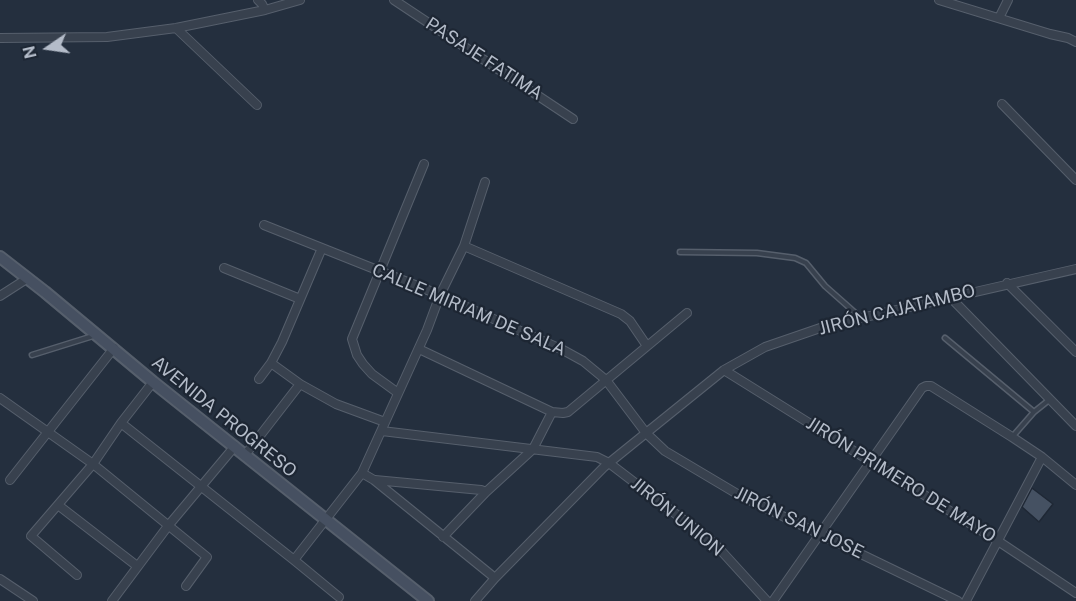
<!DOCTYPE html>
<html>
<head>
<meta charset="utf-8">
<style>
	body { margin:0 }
	#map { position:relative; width:1076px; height:601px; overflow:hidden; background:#242f3e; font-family:"Public Sans",sans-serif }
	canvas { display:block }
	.north { position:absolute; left:18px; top:18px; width:60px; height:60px; -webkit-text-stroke:4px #1d2633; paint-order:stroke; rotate:257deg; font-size:16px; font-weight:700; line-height:24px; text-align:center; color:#b4bcc9 }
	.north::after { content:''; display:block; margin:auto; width:21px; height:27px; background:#b4bcc9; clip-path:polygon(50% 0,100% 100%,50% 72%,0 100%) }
</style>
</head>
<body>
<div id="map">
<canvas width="1076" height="601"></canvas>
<div class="north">N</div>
</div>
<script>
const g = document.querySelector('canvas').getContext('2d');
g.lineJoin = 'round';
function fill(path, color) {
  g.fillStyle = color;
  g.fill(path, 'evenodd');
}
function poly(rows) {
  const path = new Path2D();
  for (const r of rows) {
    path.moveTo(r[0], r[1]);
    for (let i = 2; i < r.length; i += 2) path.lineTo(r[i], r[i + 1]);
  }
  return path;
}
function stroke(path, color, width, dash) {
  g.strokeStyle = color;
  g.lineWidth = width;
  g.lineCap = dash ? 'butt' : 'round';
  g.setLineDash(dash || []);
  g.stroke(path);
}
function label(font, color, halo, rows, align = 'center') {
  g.font = font + ' "Public Sans",sans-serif';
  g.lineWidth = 4.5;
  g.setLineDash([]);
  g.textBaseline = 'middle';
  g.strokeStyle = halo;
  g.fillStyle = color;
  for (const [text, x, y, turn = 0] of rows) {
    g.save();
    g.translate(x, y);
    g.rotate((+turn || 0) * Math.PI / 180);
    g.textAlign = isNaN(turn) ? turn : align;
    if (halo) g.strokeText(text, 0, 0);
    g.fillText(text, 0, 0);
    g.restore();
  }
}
const building = poly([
	[1032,488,1053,504,1039,522,1022,507,1032,488]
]);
fill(building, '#455162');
stroke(building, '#1f2835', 1.5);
const lane = poly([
	[680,252,757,253,795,258,806,263,825,286,860,317],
	[945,338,1034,412],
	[32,355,93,336],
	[1013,436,1034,412,1049,400]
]);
const street = poly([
	[258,0,262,4,265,10],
	[394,0,573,119],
	[939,0,1050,34,1068,38,1076,42],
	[999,18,1008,0],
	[176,28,257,105],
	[0,38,107,37,176,28,265,10,300,0],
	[1002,104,1076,180],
	[264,225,440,295,563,350,583,361,606,380,646,433,665,451,739,495,958,601],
	[464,246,621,314,630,321,647,346],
	[322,248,282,342,271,363,300,384,336,404,385,422],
	[224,268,300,299],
	[1007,283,1076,352],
	[0,296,28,278],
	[950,297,1076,426],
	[419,349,552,412,563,413,568,412,687,313],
	[724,370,998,541,1076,593],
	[259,379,271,363],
	[398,393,372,374,363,364,357,355,352,339,424,164],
	[0,398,93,464,207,557,186,586],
	[121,423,294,560,339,597],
	[382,431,597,457,609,463,715,544,767,601],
	[245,455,300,384],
	[362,473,374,480,495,578],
	[10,480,114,348],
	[375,480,481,490,486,492],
	[58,505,137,566],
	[443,537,486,492,533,449,552,412],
	[294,560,362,473,427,330,440,295,464,246,485,182],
	[77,575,31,536,93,464,121,423,153,382],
	[0,579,33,601],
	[112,601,168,526,235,446],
	[475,601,495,578,604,467,724,370,765,347,826,326,1076,269],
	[773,601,922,388,926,386,931,386,1012,437,1042,457,1076,485],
	[966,601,1042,457]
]);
const secondary = poly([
	[0,257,45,292,153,382,428,601]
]);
stroke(lane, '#565f6c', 7);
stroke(street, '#565f6c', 10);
stroke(secondary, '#565f6c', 14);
stroke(lane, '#38414e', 4);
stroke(street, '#38414e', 8);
stroke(secondary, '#465061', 10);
label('18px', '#b4bcc9', '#1d2633', [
	["PASAJE FATIMA",484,59,33],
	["CALLE MIRIAM DE SALA",469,310,23],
	["JIRÓN CAJATAMBO",897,310,-14],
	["AVENIDA PROGRESO",224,417,39],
	["JIRÓN PRIMERO DE MAYO",901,480,32],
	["JIRÓN UNION",677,517,39],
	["JIRÓN SAN JOSE",799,523,26]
]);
</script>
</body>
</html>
